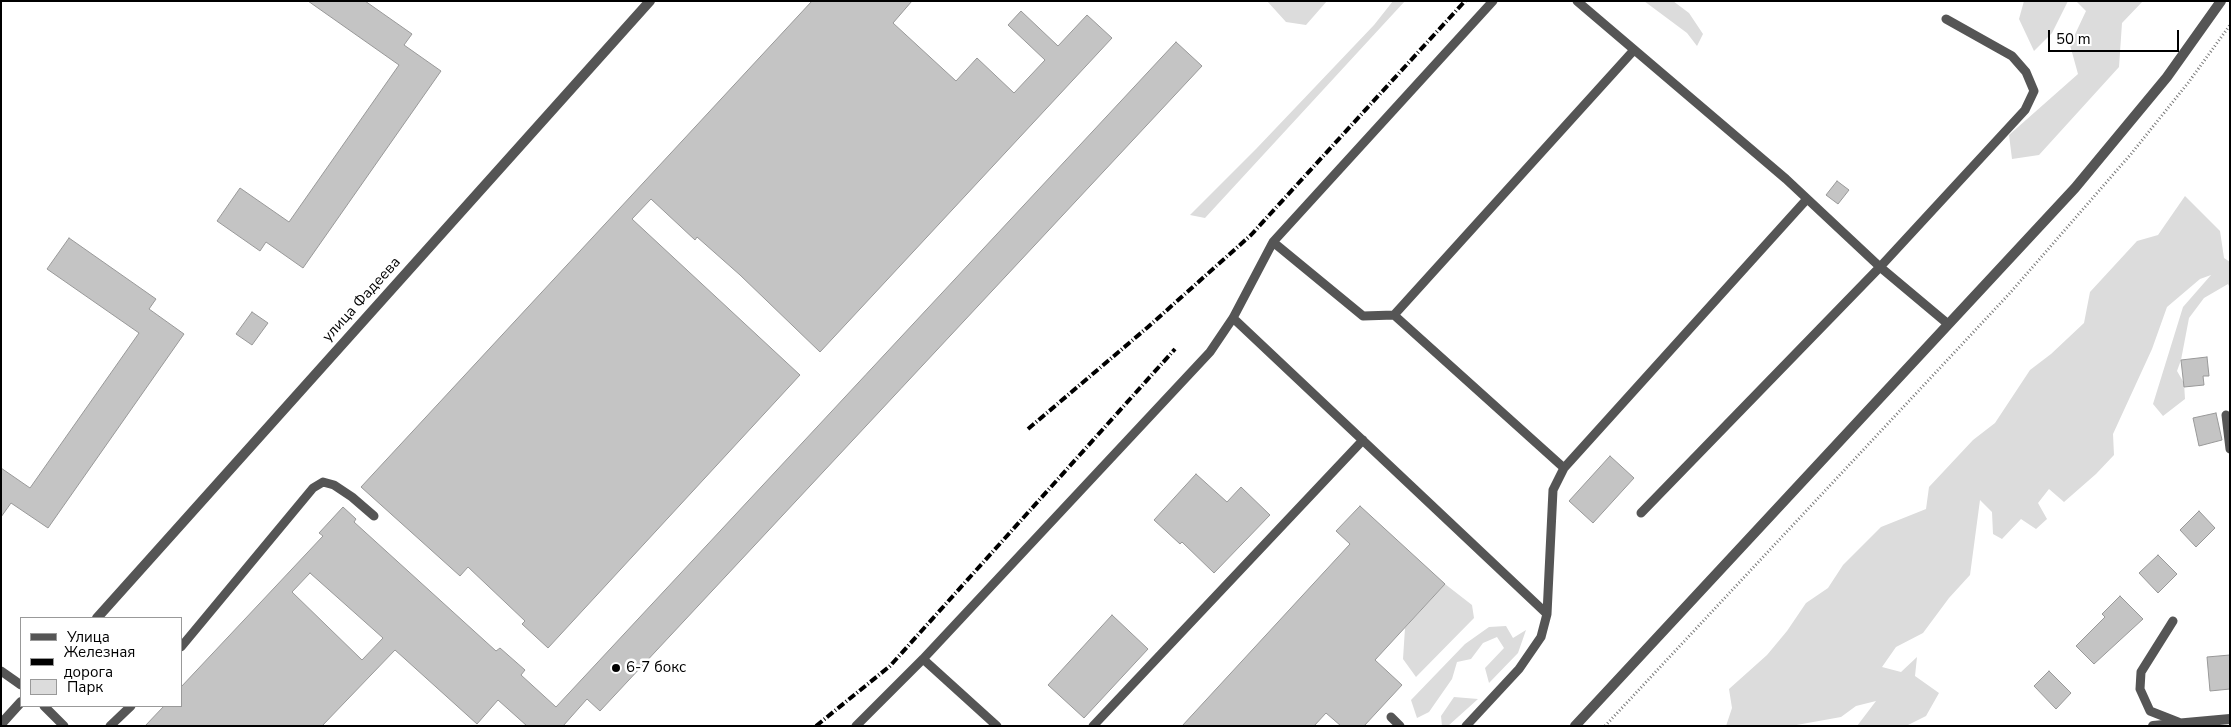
<!DOCTYPE html>
<html>
<head>
<meta charset="utf-8">
<style>
	body { margin:0 }
	#map { position:relative; width:2231px; height:727px; overflow:hidden; background:#fff; font-family:"Nunito Sans",sans-serif }
	canvas { display:block }
	.frame { position:absolute; inset:0; border:2px solid #000; pointer-events:none }
	.legend { position:absolute; left:20px; top:617px; width:162px; height:90px; box-sizing:border-box; background:#fff; border:1px solid #999; margin:0; padding:6px 9px; list-style:none; font-size:15px; color:#000 }
	.legend li { display:flex; align-items:center; gap:10px; height:25px }
	.legend b { width:25px; border:1px solid #999 }
	.scale { position:absolute; left:2048px; top:30px; width:131px; height:22px; box-sizing:border-box; border:2px solid #000; border-top:0; padding-left:6px; font-size:15px; line-height:18px; white-space:nowrap; color:#000; -webkit-text-stroke:4px #fff; paint-order:stroke }
</style>
</head>
<body>
<div id="map">
<canvas width="2231" height="727"></canvas>
<div class="frame"></div>
<ul class="legend">
<li><b style="height:6px;background:#555"></b>Улица</li>
<li><b style="height:6px;background:#000"></b>Железная дорога</li>
<li><b style="height:14px;background:#dcdcdc"></b>Парк</li>
</ul>
<div class="scale">50 m</div>
</div>
<script>
const g = document.querySelector('canvas').getContext('2d');
g.lineJoin = 'round';
function fill(path, color) {
  g.fillStyle = color;
  g.fill(path, 'evenodd');
}
function poly(rows) {
  const path = new Path2D();
  for (const r of rows) {
    path.moveTo(r[0], r[1]);
    for (let i = 2; i < r.length; i += 2) path.lineTo(r[i], r[i + 1]);
  }
  return path;
}
function stroke(path, color, width, dash) {
  g.strokeStyle = color;
  g.lineWidth = width;
  g.lineCap = dash ? 'butt' : 'round';
  g.setLineDash(dash || []);
  g.stroke(path);
}
function label(font, color, halo, rows, align = 'center') {
  g.font = font + ' "Nunito Sans",sans-serif';
  g.lineWidth = 5;
  g.setLineDash([]);
  g.textBaseline = 'middle';
  g.strokeStyle = halo;
  g.fillStyle = color;
  for (const [text, x, y, turn = 0] of rows) {
    g.save();
    g.translate(x, y);
    g.rotate((+turn || 0) * Math.PI / 180);
    g.textAlign = isNaN(turn) ? turn : align;
    if (halo) g.strokeText(text, 0, 0);
    g.fillText(text, 0, 0);
    g.restore();
  }
}
fill(poly([
	[1267,1,1327,1,1306,25,1286,22],
	[1393,1,1405,1,1205,218,1190,215,1256,149,1374,25],
	[1644,1,1673,1,1689,13,1703,34,1697,46,1687,33],
	[2024,1,2068,1,2052,33,2034,51,2019,19],
	[2076,1,2143,1,2122,23,2119,67,2039,155,2012,159,2009,135,2078,74,2070,45,2086,11],
	[2185,196,2220,231,2224,258,2230,262,2230,288,2228,284,2204,298,2189,318,2181,360,2177,371,2184,383,2185,399,2163,416,2153,404,2183,307,2211,275,2200,279,2167,307,2152,349,2113,434,2114,455,2096,474,2064,502,2049,489,2038,503,2047,519,2036,529,2021,519,2002,539,1993,534,1992,512,1980,500,1970,575,1949,598,1923,633,1896,647,1882,667,1901,672,1917,657,1915,676,1939,693,1926,716,1906,726,1857,726,1876,701,1856,706,1841,717,1791,726,1726,726,1732,708,1729,689,1767,655,1787,631,1806,603,1828,588,1843,565,1881,527,1926,509,1929,487,1973,440,1995,423,2030,370,2051,354,2084,323,2090,292,2137,241,2158,235],
	[1445,584,1472,605,1474,618,1416,677,1403,659,1405,628],
	[1506,626,1513,638,1526,630,1518,653,1489,683,1485,668,1504,648,1497,637,1483,643,1471,659,1457,662,1452,679,1429,712,1417,718,1411,700,1465,644,1489,627],
	[1454,697,1478,699,1448,726,1442,726,1441,716]
]), '#dcdcdc');
const building = poly([
	[308,1,365,1,412,34,404,45,441,71,303,268,266,242,260,251,217,221,240,188,289,222,399,65,308,1],
	[812,1,912,1,893,23,956,81,977,58,1014,93,1045,60,1008,25,1021,11,1058,46,1087,15,1112,38,820,352,740,275,697,237,695,240,651,199,632,219,800,375,548,648,522,624,525,621,468,567,460,576,361,487,812,1],
	[1176,42,1202,66,600,711,587,699,563,726,527,726,498,700,477,724,395,650,322,726,145,726,164,706,181,706,181,687,323,536,319,533,343,507,356,519,354,522,496,651,500,648,525,670,521,675,556,707,1176,42],
	[310,573,383,638,362,660,292,592,310,573],
	[1837,181,1849,190,1838,204,1826,195,1837,181],
	[69,238,156,299,149,309,184,334,48,528,11,503,1,517,1,468,30,488,139,333,47,269,69,238],
	[252,312,268,323,252,345,236,334,252,312],
	[2207,357,2209,376,2203,376,2204,385,2184,387,2181,360,2207,357],
	[2216,413,2222,440,2199,446,2193,418,2216,413],
	[1610,456,1634,478,1593,523,1569,501,1610,456],
	[1196,474,1227,502,1241,487,1270,515,1214,573,1182,542,1180,544,1154,520,1196,474],
	[1360,506,1445,584,1375,660,1402,685,1364,726,1341,726,1326,713,1314,726,1182,726,1350,544,1336,531,1360,506],
	[2199,511,2215,528,2196,547,2180,530,2199,511],
	[2158,555,2177,574,2158,593,2139,573,2158,555],
	[2120,596,2143,619,2094,664,2076,646,2105,617,2102,614,2120,596],
	[1112,615,1148,649,1084,718,1048,685,1112,615],
	[2230,655,2230,689,2210,691,2207,657,2230,655],
	[2049,671,2071,693,2056,709,2034,686,2049,671]
]);
fill(building, '#c4c4c4');
stroke(building, '#999', 1);
stroke(poly([
	[1605,726,2010,293,2131,154,2188,83,2230,25]
]), '#777', 3, [1, 2.5]);
stroke(poly([
	[1577,1,1786,179,1880,267,1948,324],
	[1273,242,1363,316,1394,315,1564,468],
	[1394,315,1634,50],
	[1233,318,1547,614],
	[2226,415,2230,449],
	[1641,513,1880,267,2025,110,2034,91,2026,72,2012,56,1946,19],
	[2173,621,2141,672,2140,689,2150,711,2178,722],
	[181,647,313,488,323,482,334,485,352,497,374,516],
	[923,659,997,726],
	[1,671,21,685],
	[44,706,64,726],
	[1391,717,1400,726],
	[110,726,131,706],
	[856,726,923,659,1210,352,1233,318,1273,242,1493,1],
	[1093,726,1363,440],
	[1466,726,1519,669,1541,637,1547,614,1553,490,1564,468,1807,199]
]), '#555', 9);
stroke(poly([
	[97,618,650,1],
	[1,724,21,702],
	[2153,726,2230,719]
]), '#555', 10);
stroke(poly([
	[1575,726,2075,188,2167,77,2221,1]
]), '#555', 10);
stroke(poly([
	[1028,429,1148,327,1251,235,1465,1],
	[816,726,890,666,1175,349]
]), '#000', 4, [8, 2.5, 1, 2.5]);
for (const [x, y, r, color] of [
	[616,668,5,"#000"]
]) {
  const dot = new Path2D();
  dot.arc(x, y, r, 0, 2 * Math.PI);
  g.fillStyle = color;
  g.fill(dot);
  stroke(dot, '#fff', 2);
}
label('15px', '#000', '#fff', [
	["улица Фадеева",362,300,-48]
]);
label('15px', '#000', '#fff', [
	["6-7 бокс",626,668]
], 'left');
</script>
</body>
</html>
